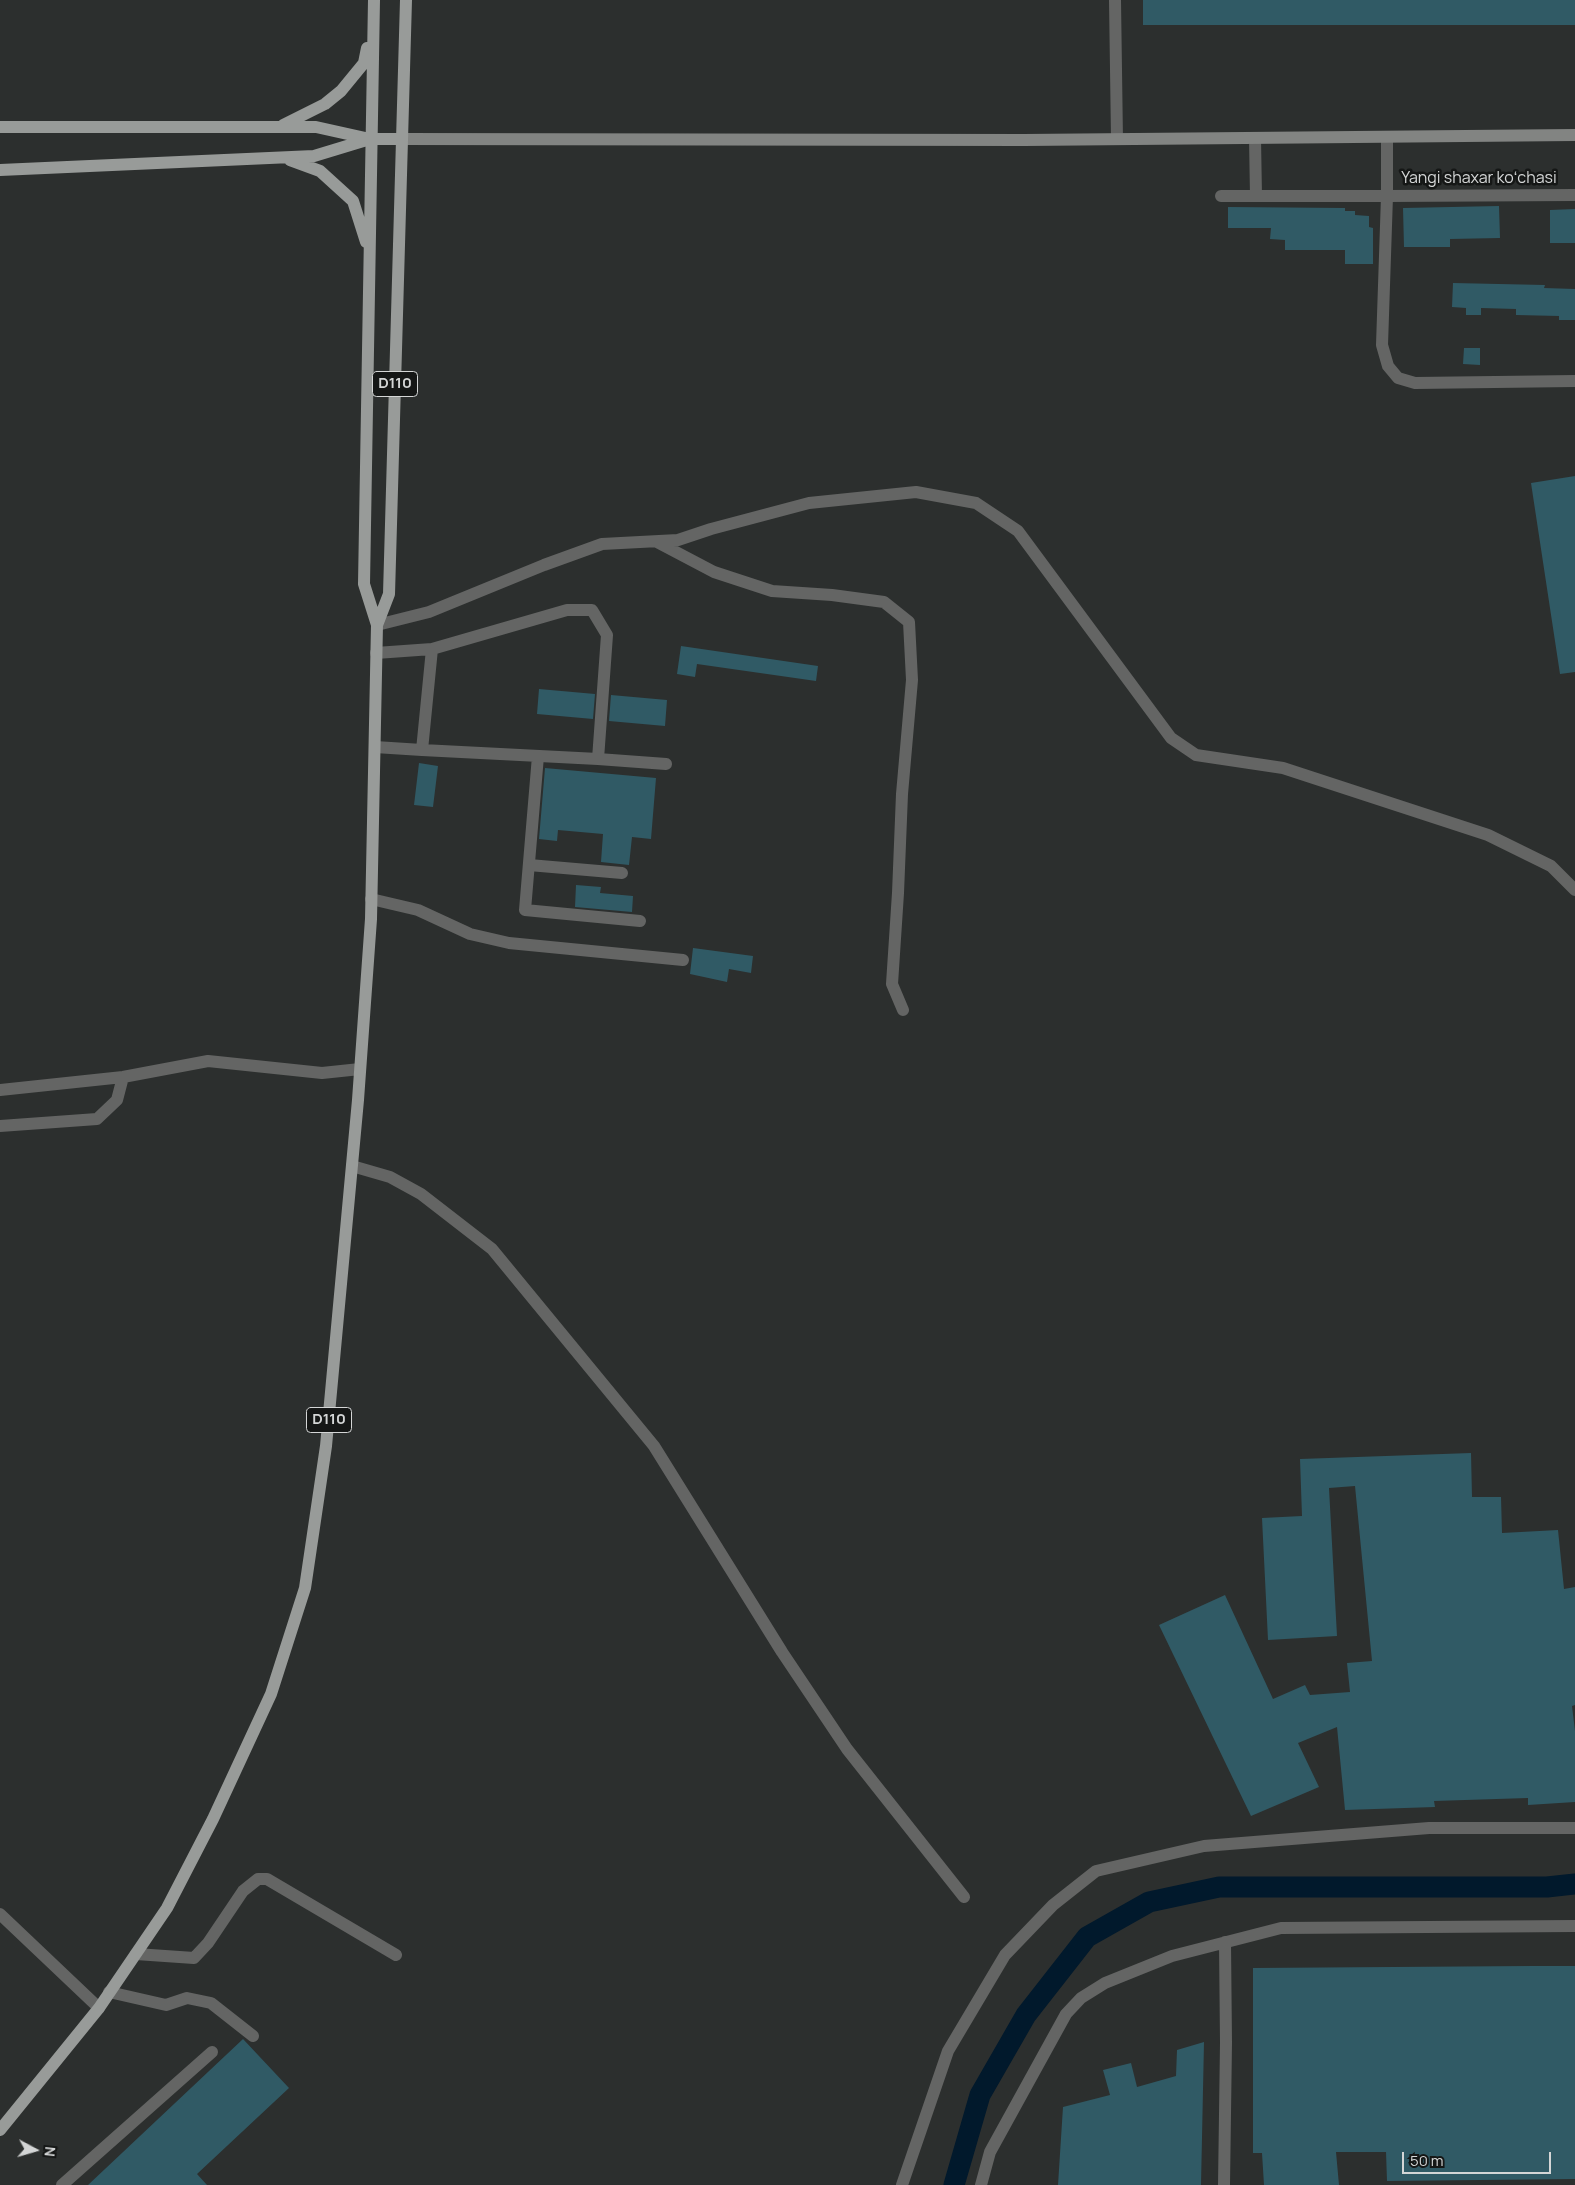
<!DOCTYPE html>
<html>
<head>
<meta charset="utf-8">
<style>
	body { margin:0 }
	#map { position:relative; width:1575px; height:2185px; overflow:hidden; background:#2c2f2e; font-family:Manrope,sans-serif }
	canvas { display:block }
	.north { position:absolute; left:10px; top:2125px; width:50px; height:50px; -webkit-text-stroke:4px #151716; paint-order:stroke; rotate:96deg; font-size:14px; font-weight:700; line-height:20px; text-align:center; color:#d4d6d6 }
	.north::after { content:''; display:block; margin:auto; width:18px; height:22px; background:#d4d6d6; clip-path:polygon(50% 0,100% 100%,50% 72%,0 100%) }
	.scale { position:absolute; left:1402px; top:2152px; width:149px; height:22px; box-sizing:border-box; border:2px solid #d4d6d6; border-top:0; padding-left:6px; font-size:15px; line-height:18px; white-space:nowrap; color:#d4d6d6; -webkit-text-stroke:4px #151716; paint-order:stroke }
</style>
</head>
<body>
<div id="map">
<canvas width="1575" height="2185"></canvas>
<div class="north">N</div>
<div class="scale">50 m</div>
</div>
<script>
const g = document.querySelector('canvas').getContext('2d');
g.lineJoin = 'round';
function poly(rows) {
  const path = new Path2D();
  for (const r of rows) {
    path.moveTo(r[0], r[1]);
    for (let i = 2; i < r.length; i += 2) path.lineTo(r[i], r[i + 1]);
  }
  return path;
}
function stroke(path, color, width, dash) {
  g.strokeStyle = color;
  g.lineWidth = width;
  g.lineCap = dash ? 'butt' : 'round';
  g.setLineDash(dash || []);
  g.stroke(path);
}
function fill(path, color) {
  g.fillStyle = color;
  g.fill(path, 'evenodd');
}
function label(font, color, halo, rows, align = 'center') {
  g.font = font + ' Manrope,sans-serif';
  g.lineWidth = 5;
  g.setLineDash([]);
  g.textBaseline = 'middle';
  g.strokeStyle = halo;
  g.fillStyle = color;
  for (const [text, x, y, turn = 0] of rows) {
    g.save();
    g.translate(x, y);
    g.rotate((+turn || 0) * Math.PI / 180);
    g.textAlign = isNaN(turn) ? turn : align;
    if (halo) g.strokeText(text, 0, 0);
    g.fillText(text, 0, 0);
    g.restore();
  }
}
stroke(poly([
	[954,2185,980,2095,1026,2015,1087,1937,1149,1902,1219,1887,1547,1887,1575,1884]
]), '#01192c', 21);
fill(poly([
	[1143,0,1575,0,1575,25,1143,25],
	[1499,206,1500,238,1450,239,1450,247,1404,247,1403,208],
	[1228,207,1345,208,1345,211,1355,211,1355,215,1369,216,1369,227,1373,228,1373,264,1345,264,1345,250,1285,250,1285,240,1270,239,1271,228,1228,228],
	[1575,209,1575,243,1550,243,1550,210],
	[1453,283,1545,285,1544,288,1575,289,1575,320,1559,320,1559,316,1516,315,1516,309,1481,308,1481,315,1466,315,1466,308,1452,307],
	[1464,348,1480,348,1480,365,1463,364],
	[1575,476,1575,672,1560,674,1531,483],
	[681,646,818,666,816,681,697,664,695,677,677,674],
	[539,689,595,694,593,719,537,714],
	[611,695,667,700,665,726,609,721],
	[419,763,438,766,433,807,414,805],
	[545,768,656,778,651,839,632,837,629,865,601,862,603,834,558,830,557,841,539,839],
	[576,885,601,887,600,893,633,896,632,912,575,907],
	[693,948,753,956,751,973,729,969,727,982,690,974],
	[1471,1453,1472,1497,1501,1497,1502,1533,1558,1530,1564,1589,1575,1587,1575,1705,1572,1706,1575,1731,1575,1802,1528,1805,1528,1798,1434,1801,1435,1807,1345,1810,1337,1727,1298,1743,1319,1787,1251,1816,1159,1625,1225,1595,1273,1699,1305,1685,1310,1695,1350,1692,1347,1663,1372,1661,1355,1486,1329,1488,1337,1636,1268,1640,1262,1518,1302,1516,1300,1459],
	[1531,1966,1575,1966,1575,2179,1387,2181,1386,2152,1336,2152,1339,2185,1264,2185,1262,2153,1253,2153,1253,1968],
	[243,2039,289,2088,197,2174,207,2185,88,2185],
	[1204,2042,1201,2185,1058,2185,1063,2107,1110,2095,1103,2070,1131,2063,1137,2087,1176,2076,1177,2050]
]), '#305a65');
stroke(poly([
	[1115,0,1117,139],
	[657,542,714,572,772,591,832,595,884,602,909,622,912,680,902,794,898,893,892,984,903,1010],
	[377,625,429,612,544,565,602,544,678,540,711,529,809,503,916,492,976,503,1018,531,1171,738,1196,755,1283,768,1488,835,1551,866,1575,890],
	[376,653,432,649],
	[375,747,422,750,432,649,567,610,592,610,607,635,598,759,422,750],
	[538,756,525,910,640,921],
	[598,759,666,764],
	[529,865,622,873],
	[371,899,418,910,470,934,509,943,683,960],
	[0,1090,123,1077,208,1061,322,1073,360,1069],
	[0,1126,97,1119,117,1100,123,1077],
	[352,1166,390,1177,421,1194,492,1249,654,1446,782,1652,847,1749,964,1897],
	[0,1914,99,2008],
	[136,1954,194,1958,208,1943,243,1891,258,1879,267,1879,396,1955],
	[109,1992,166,2005,187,1998,211,2003,253,2036],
	[62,2185,212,2052],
	[902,2185,948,2051,1005,1955,1053,1905,1096,1871,1204,1846,1429,1828,1575,1828],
	[981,2185,990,2152,1066,2014,1081,1998,1105,1983,1172,1956,1281,1928,1575,1926],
	[1224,2185,1226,2043,1225,1942]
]), '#646564', 12);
stroke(poly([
	[1255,138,1256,196],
	[1575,195,1387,196,1382,345,1388,366,1398,378,1415,383,1575,381],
	[1221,196,1387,196,1387,138]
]), '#646564', 12);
stroke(poly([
	[401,139,1024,140,1575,135]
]), '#828482', 12);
stroke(poly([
	[283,125,325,104,341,91,364,63,367,48],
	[0,127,316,127,370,139,401,139],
	[290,160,320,171,353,201,366,242],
	[0,170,314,156,370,139],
	[377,625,389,594,406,0],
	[0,2130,99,2008,167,1908,213,1819,271,1694,305,1588,326,1446,358,1100,371,919,377,625,364,584,374,0]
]), '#989b99', 12);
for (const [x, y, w] of [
	[395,384,45],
	[329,1420,45]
]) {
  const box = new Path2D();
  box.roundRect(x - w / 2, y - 12.5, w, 25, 4);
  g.fillStyle = '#151716';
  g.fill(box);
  stroke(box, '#d4d6d6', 1);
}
label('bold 15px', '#d4d6d6', null, [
	["D110",395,384],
	["D110",329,1420]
]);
label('16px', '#d4d6d6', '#151716', [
	["Yangi shaxar koʻchasi",1479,179]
]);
</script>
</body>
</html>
